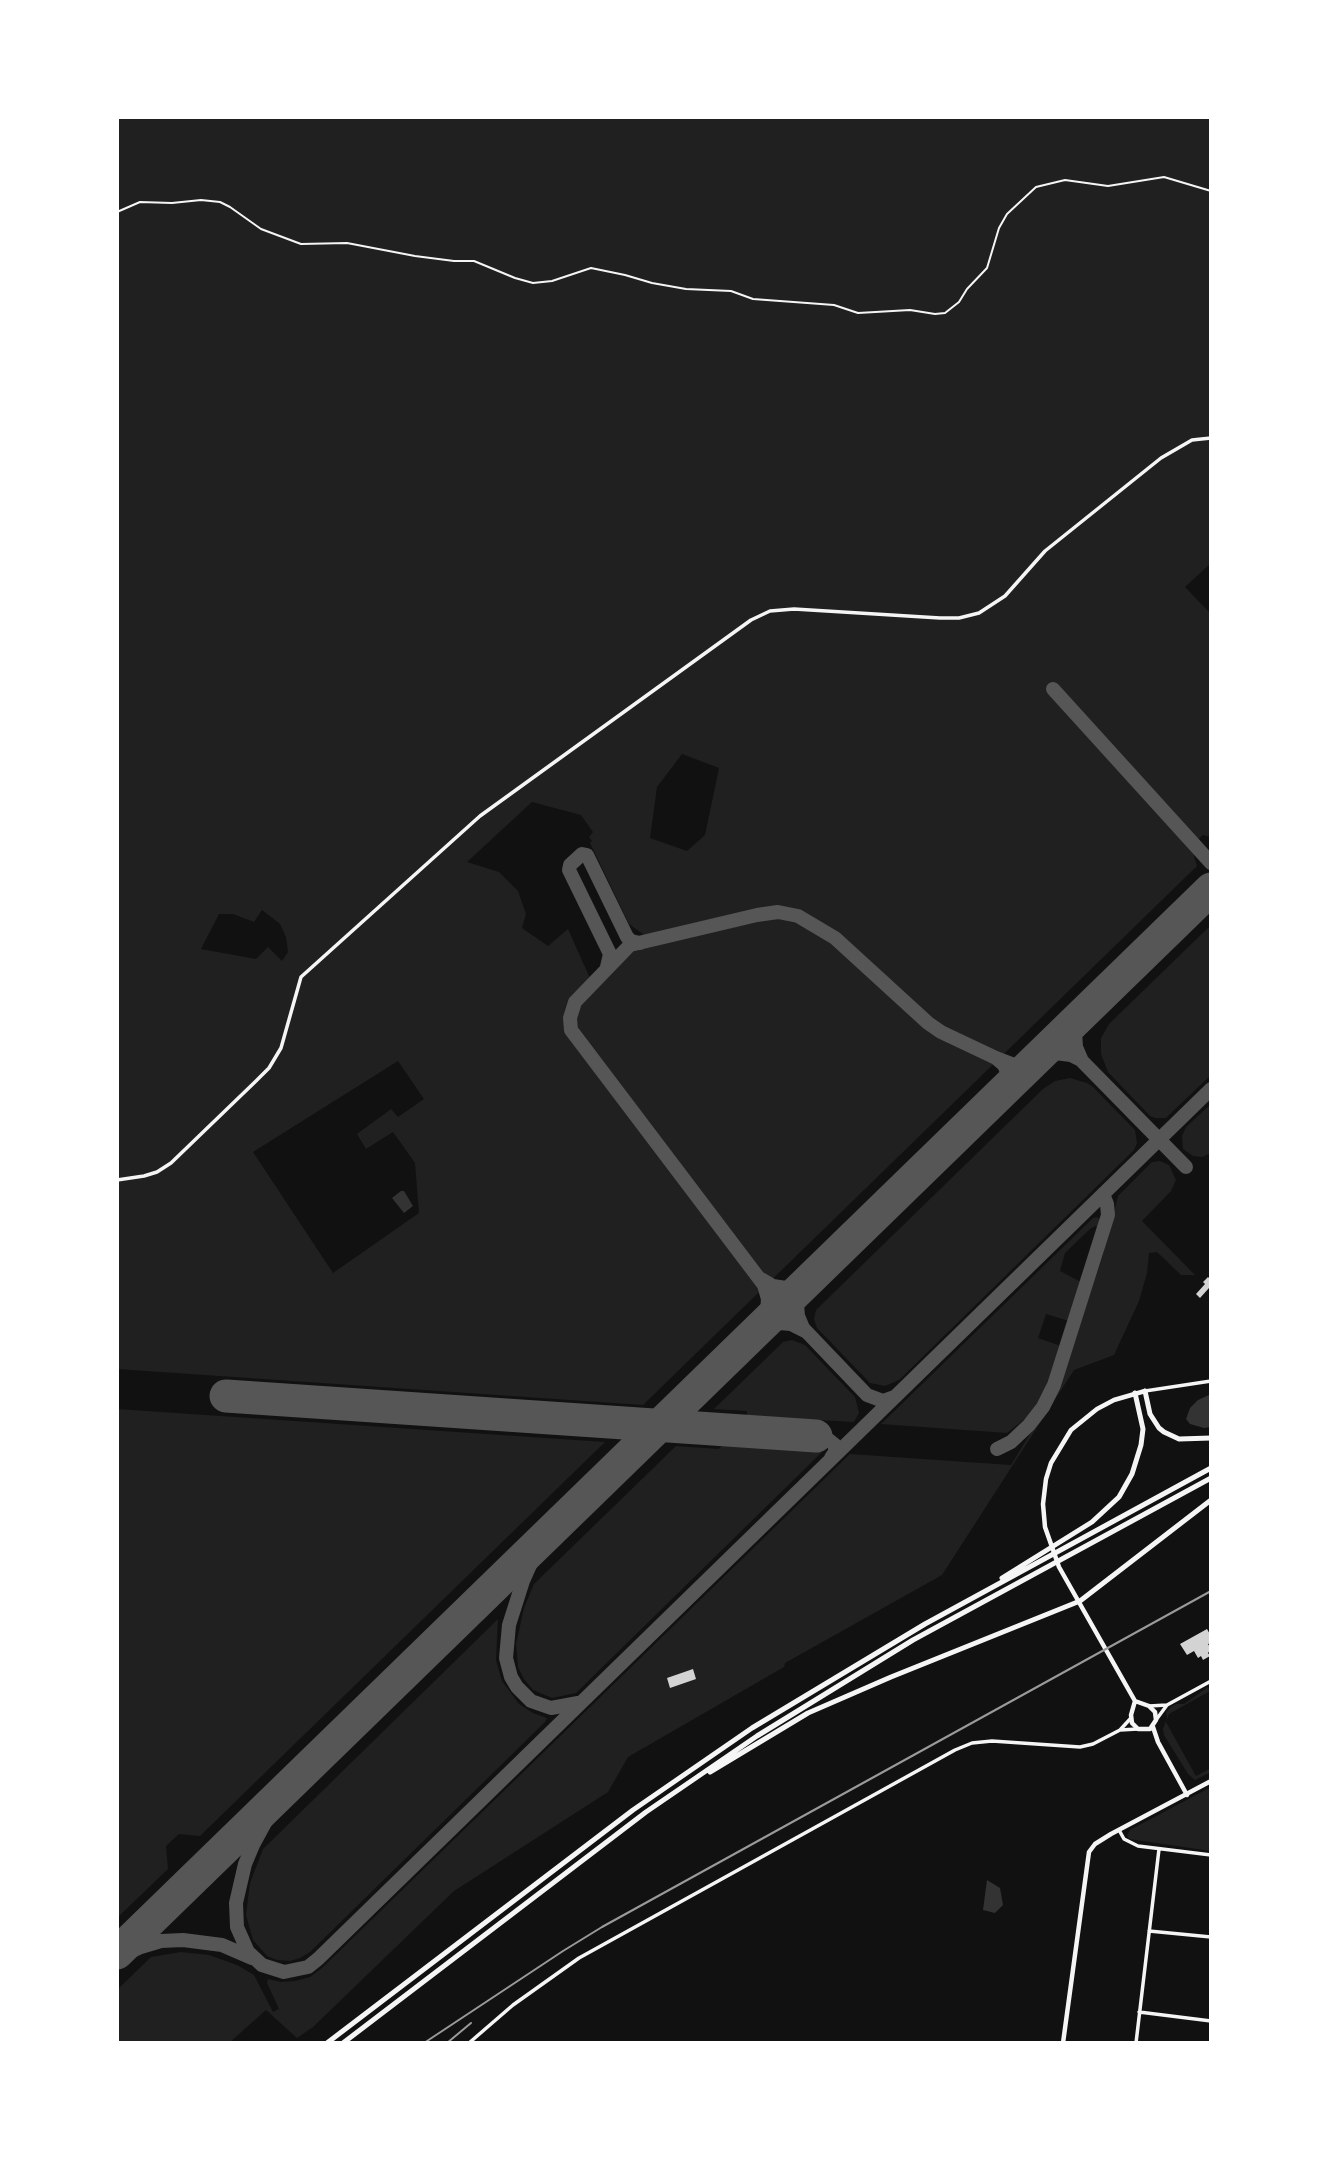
<!DOCTYPE html>
<html>
<head>
<meta charset="utf-8">
<style>
	body { margin:0 }
	#map { position:relative; width:1328px; height:2160px; overflow:hidden; background:#111; font-family:"Exo 2",sans-serif }
	canvas { display:block }
	.frame { position:absolute; inset:0; border:119px solid #fff; pointer-events:none }
</style>
</head>
<body>
<div id="map">
<canvas width="1328" height="2160"></canvas>
<div class="frame"></div>
</div>
<script>
const g = document.querySelector('canvas').getContext('2d');
g.lineJoin = 'round';
function fill(path, color) {
  g.fillStyle = color;
  g.fill(path, 'evenodd');
}
function poly(rows) {
  const path = new Path2D();
  for (const r of rows) {
    path.moveTo(r[0], r[1]);
    for (let i = 2; i < r.length; i += 2) path.lineTo(r[i], r[i + 1]);
  }
  return path;
}
function stroke(path, color, width, dash) {
  g.strokeStyle = color;
  g.lineWidth = width;
  g.lineCap = dash ? 'butt' : 'round';
  g.setLineDash(dash || []);
  g.stroke(path);
}
fill(poly([
	[117,117,1211,117,1211,563,1185,587,1211,614,1211,837,1203,835,1191,846,1197,866,643,1405,117,1369],
	[682,754,719,768,705,835,687,851,650,838,657,787],
	[532,802,581,815,593,832,589,837,592,841,590,843,629,924,643,934,644,945,626,954,597,985,589,976,568,929,548,946,522,928,526,914,518,891,499,872,467,862],
	[262,910,280,924,286,937,288,952,282,961,268,947,256,959,201,949,219,914,233,914,254,922],
	[398,1061,424,1099,398,1117,391,1109,357,1134,366,1149,393,1132,415,1163,419,1213,333,1273,253,1152],
	[1211,925,1211,1075,1170,1114,1166,1118,1155,1118,1150,1116,1108,1072,1101,1054,1101,1038,1109,1024],
	[1070,1078,1087,1083,1093,1087,1135,1130,1137,1143,1134,1150,899,1380,885,1386,870,1383,817,1328,814,1319,816,1310,1043,1089,1055,1081],
	[1211,1104,1211,1153,1202,1157,1193,1156,1183,1149,1182,1136,1186,1127],
	[1152,1162,1160,1161,1169,1165,1176,1180,1171,1191,1142,1221,1195,1275,1181,1275,1157,1252,1149,1253,1147,1273,1139,1301,1114,1355,1074,1370,942,1575,785,1663,784,1667,628,1757,608,1792,454,1891,313,2027,297,2038,266,2010,229,2043,117,2043,117,1990,151,1957,181,1952,209,1955,237,1965,254,1975,273,2012,279,2009,267,1983,268,1979,281,1982,295,1981,310,1977,322,1968,850,1454,1011,1465,1059,1387,1102,1258,1118,1196],
	[1097,1217,1102,1222,1100,1228,1095,1226,1090,1229,1065,1253,1060,1271,1081,1282,1069,1321,1046,1314,1038,1338,1061,1346,1049,1383,1031,1414,1007,1433,881,1424,1093,1218],
	[792,1340,805,1345,855,1397,859,1413,854,1422,747,1416,747,1411,714,1409,783,1342],
	[117,1409,605,1442,200,1836,179,1834,166,1846,168,1869,117,1918],
	[722,1445,822,1452,576,1693,552,1698,533,1690,524,1679,518,1667,516,1644,524,1608,534,1584,676,1446,719,1449],
	[498,1619,496,1660,502,1681,519,1704,533,1713,547,1718,545,1722,310,1952,300,1958,290,1961,277,1960,267,1956,253,1940,246,1915,250,1883,263,1849],
	[1208,1687,1210,1691,1169,1714,1166,1722,1196,1776,1211,1768,1211,1772,1195,1780,1188,1774,1164,1735,1163,1729,1167,1718,1166,1712,1171,1707,1176,1704,1184,1704],
	[1211,1787,1211,1851,1129,1839,1127,1835,1130,1830]
]), '#202020');
fill(poly([
	[401,1191,404,1191,413,1206,404,1213,392,1198],
	[1211,1394,1211,1427,1204,1428,1190,1424,1186,1419,1190,1408,1198,1400],
	[987,1880,1000,1888,1003,1905,995,1913,983,1910]
]), '#333');
stroke(poly([
	[1053,689,1211,863],
	[1201,898,1211,892],
	[607,967,610,954,569,870,570,865,582,854,587,855,627,937,631,941,640,943],
	[997,1059,1004,1065,1008,1074,1006,1085,1001,1093],
	[1082,1061,1076,1047,1075,1032,1080,1018,1088,1009],
	[811,1278,802,1289,797,1304,798,1316,803,1328,867,1395,883,1401,894,1397],
	[761,1279,773,1286,786,1288,799,1285,810,1279],
	[756,1331,767,1312,768,1299,764,1285,571,1030,570,1018,575,1002,630,945,757,915,778,912,798,916,835,938,928,1023,941,1032,996,1058,1017,1066,1026,1066,1045,1055,1055,1053,1071,1055,1081,1060,1186,1167],
	[756,1331,779,1323,791,1324,805,1331],
	[825,1437,835,1445,835,1452,831,1458],
	[997,1449,1011,1442,1029,1425,1043,1407,1054,1385,1108,1215,1107,1204,1103,1194],
	[555,1527,536,1552,523,1581,509,1625,506,1658,511,1677,517,1687,531,1701,551,1708,578,1703],
	[294,1781,272,1810,253,1845,245,1864,236,1903,237,1927,248,1952,262,1965,284,1972,308,1967,318,1959,1211,1089],
	[117,1958,141,1947,161,1941,183,1940,222,1945,252,1958]
]), '#565656', 14);
stroke(poly([
	[226,1396,816,1436],
	[117,1953,1211,889]
]), '#565656', 33);
fill(poly([
	[1208,1277,1211,1280,1211,1290,1209,1288,1200,1298,1196,1294,1205,1284,1203,1282],
	[1207,1629,1211,1636,1211,1643,1208,1644,1211,1649,1208,1653,1210,1656,1203,1660,1201,1656,1198,1658,1194,1651,1187,1655,1180,1644],
	[693,1669,696,1679,670,1688,667,1678]
]), '#d3d3d3');
stroke(poly([
	[117,212,140,202,172,203,201,200,220,202,230,207,261,229,301,244,347,243,415,256,454,261,474,261,515,278,533,283,552,281,591,268,625,275,652,283,686,289,731,291,753,299,834,305,858,313,910,310,935,314,945,313,959,302,967,289,987,268,999,228,1007,214,1036,187,1065,180,1108,186,1164,177,1211,191]
]), '#f5f5f5', 2);
stroke(poly([
	[117,1180,144,1176,157,1172,171,1163,256,1081,269,1068,281,1048,301,977,480,816,751,620,770,611,794,609,940,618,959,618,979,613,1005,596,1045,551,1161,458,1192,440,1211,438],
	[1145,1391,1211,1381],
	[1119,1830,1124,1839,1138,1846,1211,1855],
	[1149,1931,1211,1937],
	[1139,2012,1211,2021],
	[1136,2043,1159,1849]
]), '#f5f5f5', 3.5);
stroke(poly([
	[1149,1706,1167,1705,1211,1681],
	[1156,1720,1167,1705],
	[1120,1730,1138,1729],
	[469,2043,513,2005,579,1958,955,1750,972,1743,992,1741,1080,1747,1093,1744,1120,1730,1131,1718]
]), '#f5f5f5', 3.5);
stroke(poly([
	[1135,1701,1131,1715,1132,1723,1138,1729,1150,1729,1156,1720,1155,1712,1149,1706,1135,1701,1059,1567,1045,1527,1043,1504,1046,1479,1051,1463,1071,1430,1097,1409,1114,1400,1145,1391],
	[1153,1727,1158,1742,1187,1795],
	[1063,2043,1089,1852,1095,1844,1111,1834,1211,1781]
]), '#f5f5f5', 4.5);
stroke(poly([
	[1145,1391,1150,1414,1159,1428,1164,1432,1179,1439,1211,1438],
	[1002,1578,1092,1522,1119,1497,1132,1474,1141,1445,1143,1429,1135,1393],
	[710,1772,808,1713,891,1677,1080,1601,1211,1500],
	[327,2043,633,1810,752,1728,925,1624,1211,1468],
	[343,2043,646,1812,757,1736,913,1640,1211,1478]
]), '#f5f5f5', 5);
stroke(poly([
	[424,2043,563,1951,602,1927,1211,1591],
	[447,2043,471,2023]
]), '#9a9a9a', 2);
</script>
</body>
</html>
